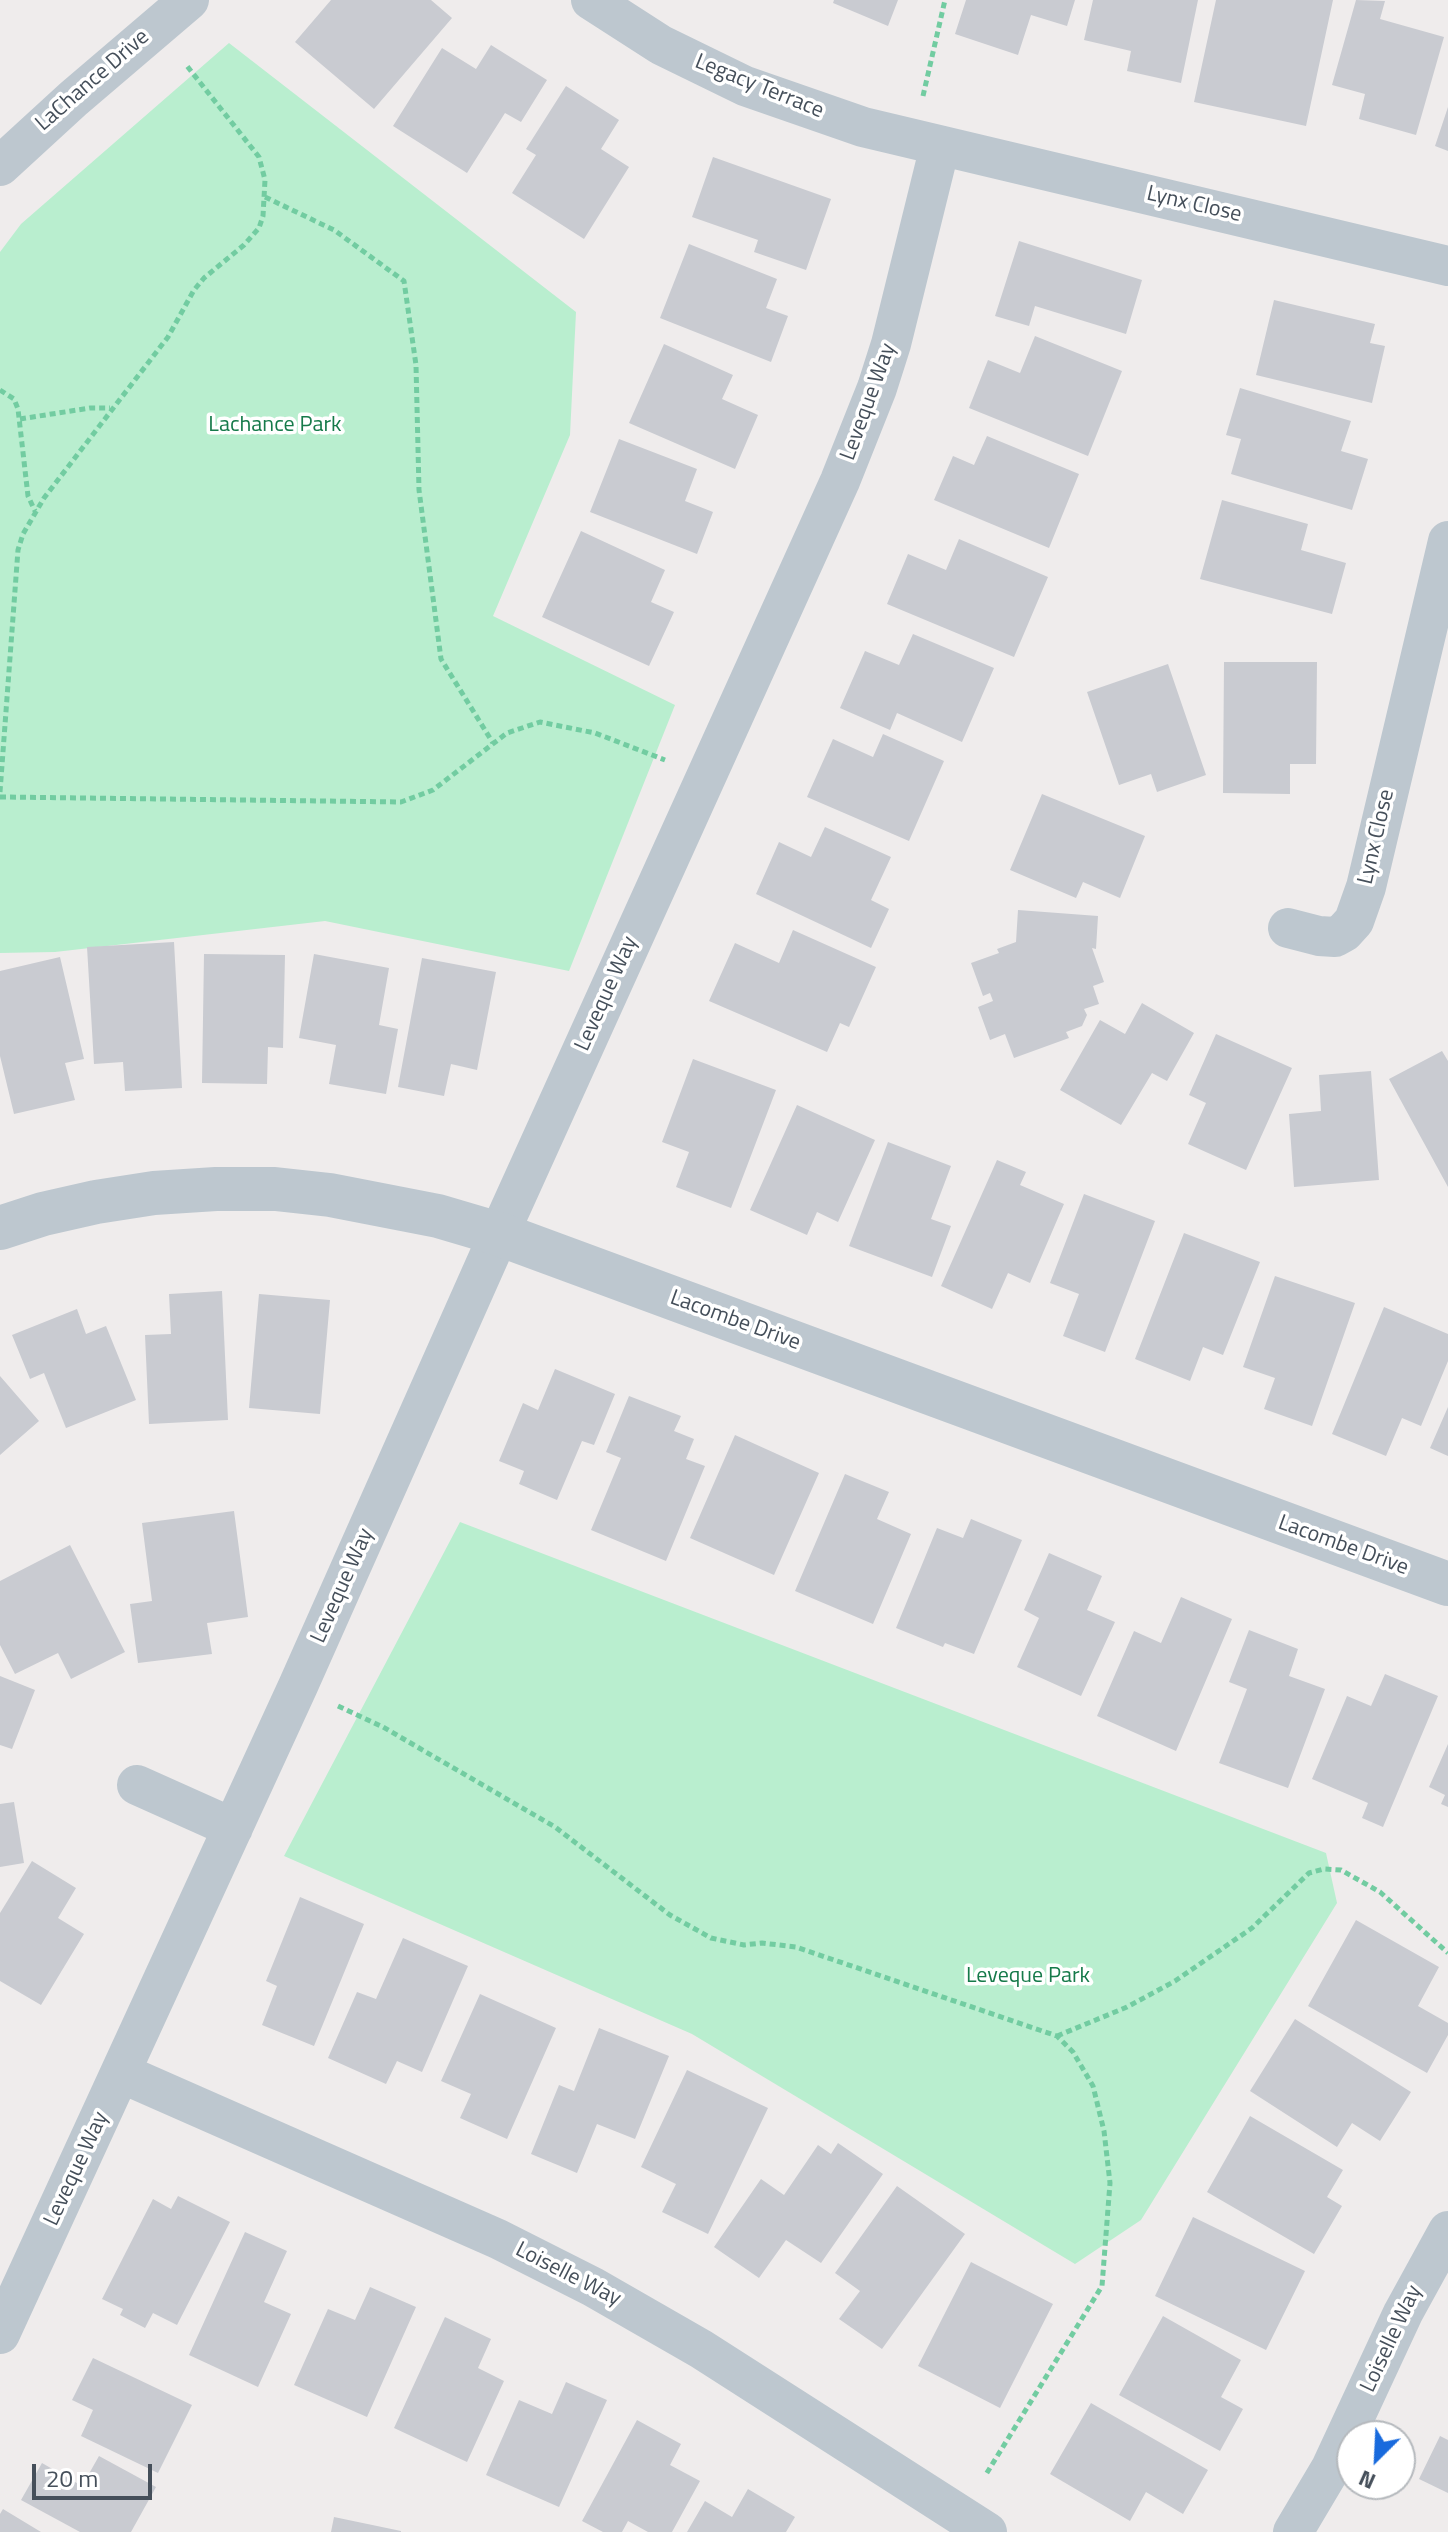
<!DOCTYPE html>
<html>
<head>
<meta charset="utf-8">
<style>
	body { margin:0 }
	#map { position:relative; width:1448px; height:2532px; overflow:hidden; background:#efecec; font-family:"Titillium Web",sans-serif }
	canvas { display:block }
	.north { position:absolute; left:1336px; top:2420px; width:80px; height:80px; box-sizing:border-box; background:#fff; border:2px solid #b5b9bd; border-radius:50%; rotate:204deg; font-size:22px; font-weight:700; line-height:32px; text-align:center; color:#454f5a }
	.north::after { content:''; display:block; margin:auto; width:28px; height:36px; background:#186add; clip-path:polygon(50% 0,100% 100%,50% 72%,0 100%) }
	.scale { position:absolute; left:32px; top:2464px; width:120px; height:36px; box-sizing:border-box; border:4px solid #454f5a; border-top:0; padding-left:10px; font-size:24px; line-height:28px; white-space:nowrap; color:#454f5a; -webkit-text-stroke:6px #fff; paint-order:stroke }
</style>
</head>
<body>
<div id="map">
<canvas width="1448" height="2532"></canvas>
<div class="north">N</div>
<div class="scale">20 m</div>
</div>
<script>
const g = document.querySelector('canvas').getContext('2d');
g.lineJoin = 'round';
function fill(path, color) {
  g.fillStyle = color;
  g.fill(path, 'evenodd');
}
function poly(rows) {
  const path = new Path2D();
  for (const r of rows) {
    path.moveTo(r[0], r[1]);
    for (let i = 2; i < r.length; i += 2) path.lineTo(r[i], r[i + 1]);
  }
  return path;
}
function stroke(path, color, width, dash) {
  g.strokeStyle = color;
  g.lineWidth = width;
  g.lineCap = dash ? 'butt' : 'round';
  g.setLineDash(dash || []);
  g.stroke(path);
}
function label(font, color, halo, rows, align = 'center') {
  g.font = font + ' "Titillium Web",sans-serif';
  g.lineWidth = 7;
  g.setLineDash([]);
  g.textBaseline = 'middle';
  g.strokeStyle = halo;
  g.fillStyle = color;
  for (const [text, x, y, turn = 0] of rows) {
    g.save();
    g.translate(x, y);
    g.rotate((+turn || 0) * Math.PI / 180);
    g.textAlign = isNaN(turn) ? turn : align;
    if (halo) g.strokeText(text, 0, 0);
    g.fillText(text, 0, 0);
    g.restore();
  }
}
fill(poly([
	[229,43,576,312,570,435,493,616,675,705,569,971,325,921,55,952,0,953,0,252,21,224],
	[460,1522,1326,1853,1337,1903,1141,2220,1075,2264,692,2034,284,1856]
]), '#b9eecf');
fill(poly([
	[331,0,431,0,452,18,374,109,295,42],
	[834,0,898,0,888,26,833,3],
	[966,0,1075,0,1067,26,1031,15,1018,55,955,34],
	[1093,0,1198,0,1181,83,1127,71,1131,51,1084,40],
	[1216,0,1333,0,1306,126,1194,102],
	[1356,0,1385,1,1380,19,1444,37,1416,135,1359,119,1365,94,1332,85],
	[491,45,547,80,521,122,505,113,467,173,393,126,442,48,476,69],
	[566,86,619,120,601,149,629,167,584,239,512,193,536,155,526,149],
	[1448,107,1448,151,1435,146],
	[713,157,831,199,806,270,754,252,758,240,692,217],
	[1019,241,1142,280,1126,334,1035,306,1029,326,995,316],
	[689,244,777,279,766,308,788,316,771,362,660,318],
	[1274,300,1375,324,1370,343,1385,346,1372,403,1256,375],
	[1035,336,1122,371,1088,456,969,408,988,360,1020,373],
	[664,344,733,375,722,399,758,415,735,469,629,423],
	[1240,388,1351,421,1341,451,1368,459,1352,510,1231,474,1241,439,1226,435],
	[987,436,1079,474,1049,548,934,500,953,456,974,465],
	[619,439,697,469,685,501,713,512,697,554,590,512],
	[1222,500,1308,524,1301,550,1346,563,1332,614,1200,579],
	[581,531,665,570,651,602,674,612,649,666,542,617],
	[959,539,1048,577,1014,657,887,604,908,554,946,570],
	[913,634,994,668,962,742,897,713,890,730,840,708,865,651,899,665],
	[1224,662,1317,662,1316,764,1290,764,1290,794,1223,793],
	[1168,664,1206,775,1157,792,1151,774,1119,785,1087,692],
	[883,734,944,761,909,841,807,797,833,739,873,757],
	[1042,794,1145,836,1120,898,1083,882,1076,898,1010,870],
	[825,827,891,857,871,900,889,909,871,948,756,894,779,842,811,857],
	[1018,910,1098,916,1096,949,1092,948,1104,982,1093,986,1099,1004,1084,1009,1087,1015,1082,1026,1066,1032,1069,1038,1014,1058,1005,1034,990,1040,978,1007,993,1001,990,993,983,996,971,963,999,953,997,949,1016,942],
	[793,930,876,967,849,1027,840,1023,827,1052,709,1001,735,943,779,963],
	[174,942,182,1088,125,1091,123,1062,94,1064,87,947],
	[204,954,285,955,283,1048,268,1047,267,1084,202,1083],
	[314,954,389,968,379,1025,398,1029,386,1094,329,1084,336,1045,299,1038],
	[60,957,84,1059,65,1063,75,1100,14,1114,0,1056,0,971],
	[422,958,496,972,477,1070,451,1064,444,1096,398,1087],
	[1142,1003,1194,1033,1167,1081,1152,1073,1121,1125,1060,1090,1100,1020,1125,1034],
	[1216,1034,1292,1068,1246,1170,1188,1144,1206,1103,1189,1095],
	[1442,1051,1448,1061,1448,1187,1389,1079],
	[693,1059,776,1090,731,1208,676,1187,689,1152,662,1142],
	[1371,1071,1379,1180,1294,1187,1289,1114,1321,1111,1319,1075],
	[797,1105,875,1140,838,1222,817,1212,807,1235,750,1210],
	[888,1142,951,1166,931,1219,951,1226,932,1277,849,1246],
	[997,1160,1026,1172,1020,1185,1064,1204,1030,1283,1008,1273,992,1309,941,1286],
	[1084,1194,1155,1221,1105,1352,1063,1336,1079,1294,1050,1283],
	[1184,1233,1260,1262,1223,1355,1203,1347,1190,1381,1135,1359],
	[1275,1276,1355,1303,1312,1426,1264,1409,1275,1378,1243,1367],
	[222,1291,228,1420,149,1424,145,1335,171,1334,169,1294],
	[259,1294,330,1300,320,1414,249,1408],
	[1384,1307,1448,1334,1448,1361,1421,1426,1402,1418,1386,1456,1332,1434],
	[77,1309,86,1334,106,1326,136,1400,66,1428,44,1373,30,1379,12,1335],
	[555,1369,615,1394,594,1445,582,1441,557,1500,519,1484,524,1471,499,1461,523,1403,538,1410],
	[0,1376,39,1421,0,1455],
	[629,1396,681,1416,674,1431,694,1439,686,1459,705,1466,666,1561,591,1530,621,1458,606,1452],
	[1448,1407,1448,1456,1430,1448],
	[735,1435,819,1473,774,1575,690,1538],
	[845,1474,889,1492,877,1519,911,1534,873,1624,795,1591],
	[234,1511,248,1617,207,1623,212,1654,138,1663,130,1604,152,1601,142,1523],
	[971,1519,1022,1540,974,1654,945,1643,943,1647,896,1628,937,1528,963,1538],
	[70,1545,125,1652,71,1679,58,1653,15,1674,0,1645,0,1581],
	[1049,1553,1102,1576,1087,1610,1115,1622,1081,1696,1017,1667,1039,1618,1024,1610],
	[1181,1597,1232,1619,1176,1751,1097,1716,1134,1631,1161,1643],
	[1249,1630,1298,1649,1289,1676,1325,1689,1288,1788,1219,1763,1247,1689,1229,1682],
	[1385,1674,1438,1696,1383,1827,1362,1818,1368,1803,1312,1779,1347,1696,1371,1706],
	[0,1676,35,1690,12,1749,0,1745],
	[1448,1744,1448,1807,1441,1804,1445,1795,1429,1787],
	[14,1802,24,1863,0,1867,0,1804],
	[32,1861,76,1888,58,1918,84,1934,41,2005,0,1981,0,1913],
	[300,1897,364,1924,314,2046,262,2025,277,1986,266,1981],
	[1356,1920,1439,1967,1418,2006,1448,2023,1448,2035,1427,2073,1308,2006],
	[403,1938,468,1966,422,2072,397,2061,386,2084,328,2058,357,1992,376,1999],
	[480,1994,556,2028,507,2139,460,2118,471,2094,441,2081],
	[1295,2019,1411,2092,1380,2141,1352,2123,1337,2147,1250,2091],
	[599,2028,669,2056,635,2139,597,2124,577,2173,531,2154,559,2085,574,2091],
	[687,2070,768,2108,708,2234,662,2212,676,2184,641,2167],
	[1250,2116,1343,2170,1327,2197,1342,2206,1314,2254,1207,2192],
	[838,2143,883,2174,821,2263,786,2240,759,2278,714,2247,761,2179,784,2195,818,2145,831,2154],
	[897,2186,965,2234,882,2349,839,2319,860,2291,835,2273],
	[178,2196,230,2222,177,2325,153,2313,145,2328,120,2315,123,2309,102,2299,153,2199,171,2209],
	[1193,2217,1305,2271,1266,2350,1155,2296],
	[245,2232,287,2251,264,2302,291,2314,258,2387,189,2355],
	[971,2262,1053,2304,1000,2408,918,2366],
	[370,2287,416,2307,367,2417,294,2385,328,2309,355,2320],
	[1163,2316,1241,2360,1221,2397,1243,2409,1220,2451,1119,2395],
	[445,2317,491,2339,478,2368,504,2381,467,2462,394,2428],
	[93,2358,192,2405,158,2473,81,2436,93,2410,72,2400],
	[566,2382,607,2400,559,2507,486,2475,519,2400,552,2414],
	[1091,2403,1208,2470,1183,2514,1146,2492,1130,2521,1050,2474],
	[637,2420,681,2444,670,2465,700,2481,672,2532,648,2532,628,2521,622,2532,603,2532,582,2521],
	[1440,2436,1448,2440,1448,2493,1419,2479],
	[99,2456,156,2487,131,2532,80,2532,21,2500,42,2463,82,2486],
	[748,2489,795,2517,786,2532,687,2532,705,2501,732,2517],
	[3,2509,41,2532,0,2532,0,2514],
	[334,2517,401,2531,401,2532,331,2532]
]), '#c9cbd1');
stroke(poly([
	[923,96,945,0],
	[265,197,334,230,404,281,416,365,419,490,441,659,493,743],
	[0,390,14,399,18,409,28,496,35,511],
	[20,419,90,408,110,408],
	[0,792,18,550,23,534,44,498,168,337,194,290,204,278,244,245,259,228,263,216,265,180,259,157,187,66],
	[0,797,401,802,433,790,507,733,540,722,595,733,665,760],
	[338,1706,383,1727,555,1827,670,1915,711,1938,744,1945,762,1943,796,1947,1057,2036,1073,2052,1093,2086,1104,2131,1110,2183,1102,2286,985,2476],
	[1057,2036,1127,2007,1175,1981,1252,1928,1309,1873,1324,1869,1341,1870,1380,1892,1448,1953]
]), '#72cca1', 5, [6, 4]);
stroke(poly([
	[591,0,661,45,745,86,863,127,1448,266],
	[0,166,73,99,189,0],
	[1288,928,1319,936,1335,937,1344,932,1354,921,1366,887,1448,541],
	[137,1785,233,1828],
	[121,2073,498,2239,593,2287,701,2349,987,2532],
	[0,2334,298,1686,499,1234,840,481,877,388,891,344,940,146],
	[1293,2532,1331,2468,1403,2313,1448,2231]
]), '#bdc7cf', 40);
stroke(poly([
	[0,1228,43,1214,96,1202,154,1193,216,1189,275,1189,330,1195,438,1216,499,1234,1448,1584]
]), '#bdc7cf', 44);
label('22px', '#454f5a', '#fff', [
	["LaChance Drive",93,81,-41],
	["Legacy Terrace",759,87,22],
	["Lynx Close",1194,205,13],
	["Leveque Way",869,402,-70],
	["Lynx Close",1377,837,-77],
	["Leveque Way",607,994,-66],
	["Lacombe Drive",735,1321,20],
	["Lacombe Drive",1343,1546,20],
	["Leveque Way",343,1586,-66],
	["Leveque Way",77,2169,-65],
	["Loiselle Way",568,2275,27],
	["Loiselle Way",1392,2339,-65]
]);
label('22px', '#167a4a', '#fff', [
	["Lachance Park",275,426],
	["Leveque Park",1028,1977]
]);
</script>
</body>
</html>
